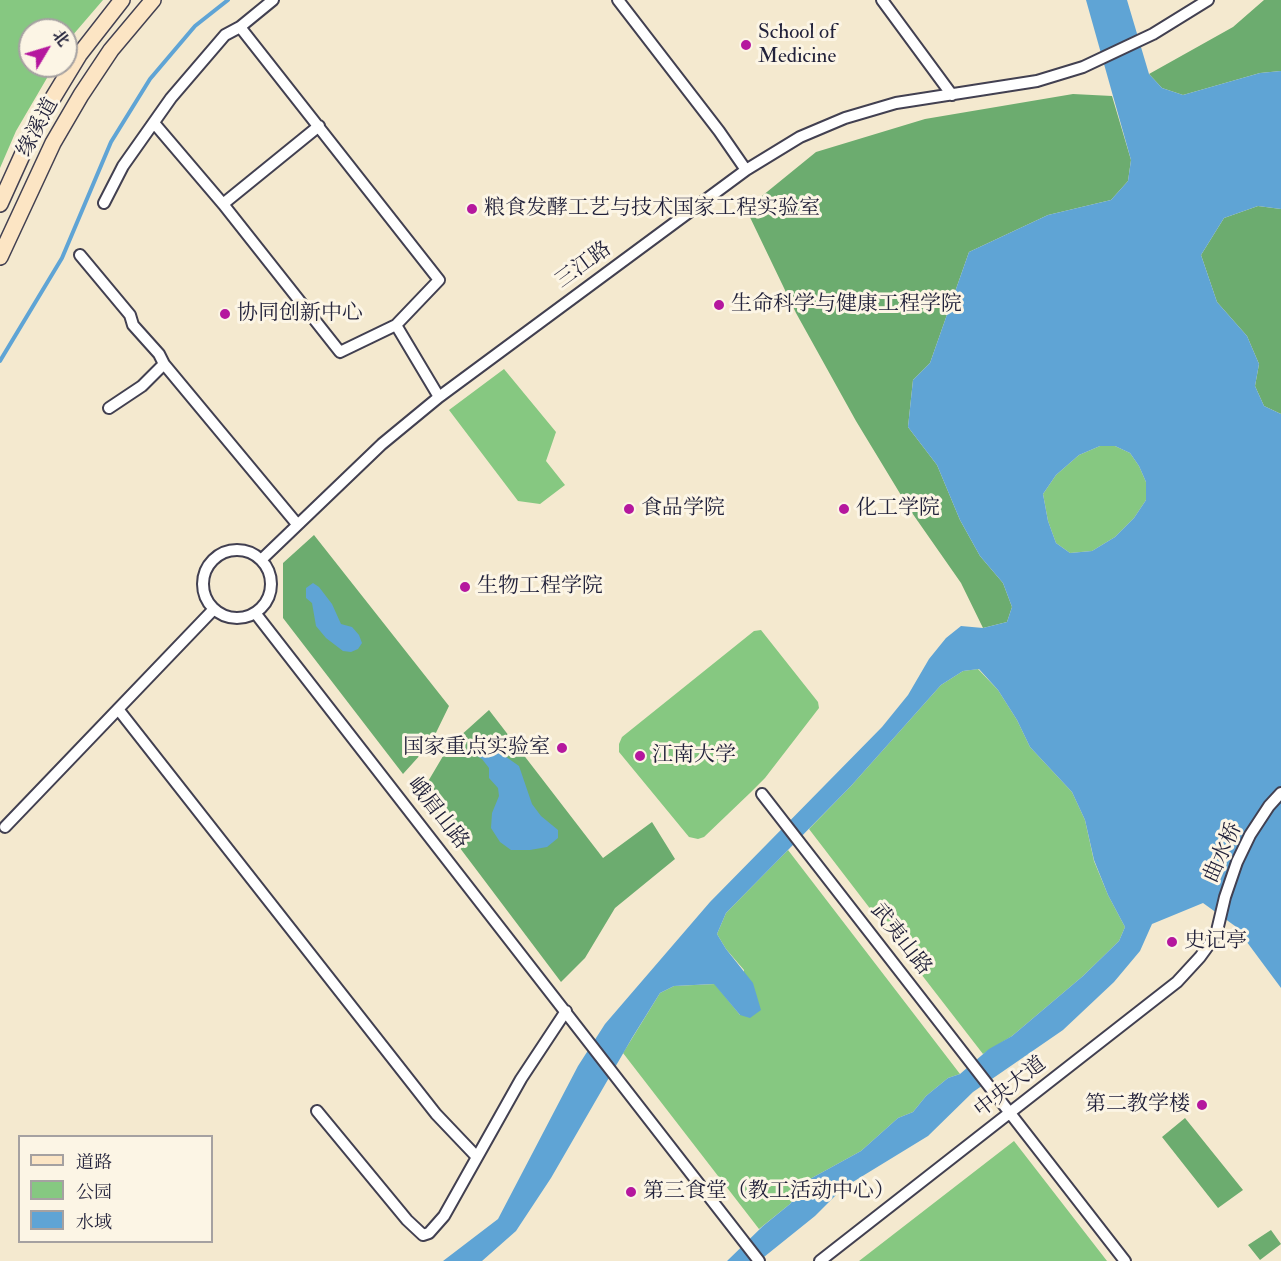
<!DOCTYPE html>
<html>
<head>
<meta charset="utf-8">
<style>
	body { margin:0 }
	#map { position:relative; width:1281px; height:1261px; overflow:hidden; background:#f4e9cf; font-family:"IM FELL Double Pica","Noto Serif SC",serif }
	canvas { display:block }
	.legend { position:absolute; left:18px; top:1135px; width:195px; height:108px; box-sizing:border-box; background:#fcf5e5; border:2px solid #a5a1a1; margin:0; padding:8px 10px; list-style:none; font-size:18px; color:#22223b }
	.legend li { display:flex; align-items:center; gap:12px; height:30px }
	.legend b { width:30px; border:2px solid #a5a1a1 }
	.north { position:absolute; left:18px; top:18px; width:60px; height:60px; box-sizing:border-box; background:#fcf5e5; border:2px solid #a5a1a1; border-radius:50%; rotate:52deg; font-size:16px; font-weight:700; line-height:24px; text-align:center; color:#22223b }
	.north::after { content:''; display:block; margin:auto; width:21px; height:27px; background:#b5179e; clip-path:polygon(50% 0,100% 100%,50% 72%,0 100%) }
</style>
</head>
<body>
<div id="map">
<canvas width="1281" height="1261"></canvas>
<ul class="legend">
<li><b style="height:8px;background:#fce5c4"></b>道路</li>
<li><b style="height:16px;background:#86c881"></b>公园</li>
<li><b style="height:16px;background:#5fa4d5"></b>水域</li>
</ul>
<div class="north">北</div>
</div>
<script>
const g = document.querySelector('canvas').getContext('2d');
g.lineJoin = 'round';
function fill(path, color) {
  g.fillStyle = color;
  g.fill(path, 'evenodd');
}
function poly(rows) {
  const path = new Path2D();
  for (const r of rows) {
    if (r.length === 3) {
      path.moveTo(r[0] + r[2], r[1]);
      path.arc(r[0], r[1], r[2], 0, 2 * Math.PI);
      continue;
    }
    path.moveTo(r[0], r[1]);
    for (let i = 2; i < r.length; i += 2) path.lineTo(r[i], r[i + 1]);
  }
  return path;
}
function stroke(path, color, width, dash) {
  g.strokeStyle = color;
  g.lineWidth = width;
  g.lineCap = dash ? 'butt' : 'round';
  g.setLineDash(dash || []);
  g.stroke(path);
}
function label(font, color, halo, rows, align = 'center') {
  g.font = font + ' "IM FELL Double Pica","Noto Serif SC",serif';
  g.lineWidth = 6;
  g.setLineDash([]);
  g.textBaseline = 'middle';
  g.strokeStyle = halo;
  g.fillStyle = color;
  for (const [text, x, y, turn = 0] of rows) {
    g.save();
    g.translate(x, y);
    g.rotate((+turn || 0) * Math.PI / 180);
    g.textAlign = isNaN(turn) ? turn : align;
    if (halo) g.strokeText(text, 0, 0);
    g.fillText(text, 0, 0);
    g.restore();
  }
}
fill(poly([
	[0,0,103,0,72,36,66,46,66,30,30,30,30,66,54,66,16,131,0,168],
	[504,369,556,432,546,461,565,485,540,504,518,501,449,410],
	[1100,446,1115,446,1130,453,1139,466,1146,482,1146,500,1134,518,1115,537,1092,551,1070,553,1056,543,1048,521,1043,494,1056,475,1079,455],
	[761,630,818,702,819,708,765,778,750,793,704,837,698,839,689,837,619,752,619,744,622,737,754,631],
	[978,669,998,690,1017,720,1030,747,1072,792,1085,820,1094,861,1108,895,1125,927,1119,941,1083,976,1012,1036,983,1054,911,961,920,952,909,937,898,945,809,829,851,786,941,685,963,671],
	[788,850,960,1074,948,1078,926,1096,913,1112,898,1118,861,1151,810,1179,790,1204,759,1229,623,1053,660,993,674,986,715,984,740,1015,744,970,726,949,717,934,726,913],
	[1014,1141,1107,1261,859,1261]
]), '#86c881');
fill(poly([
	[1264,0,1281,0,1281,71,1260,73,1183,95,1162,88,1149,74,1233,27],
	[1073,94,1112,96,1131,160,1128,181,1111,200,1048,215,969,252,930,363,913,380,908,427,937,465,960,520,980,556,1003,583,1012,607,1007,622,983,628,961,583,910,510,856,421,796,313,746,209,816,152,925,119],
	[1258,206,1281,209,1281,414,1264,406,1255,386,1259,364,1247,336,1217,302,1201,255,1224,218],
	[314,535,449,706,431,743,403,774,283,618,283,563],
	[489,710,603,858,652,822,675,859,615,908,585,958,561,982,420,795,449,746],
	[1185,1118,1243,1190,1218,1208,1162,1137],
	[1271,1230,1281,1244,1260,1260,1248,1245]
]), '#6cac6f');
fill(poly([
	[1086,0,1127,0,1149,74,1162,88,1183,95,1260,73,1281,71,1281,209,1258,206,1224,218,1201,255,1217,302,1247,336,1259,364,1255,386,1264,406,1281,414,1281,988,1235,926,1203,903,1152,924,1140,951,1114,982,1063,1030,973,1092,928,1136,843,1188,815,1216,759,1261,727,1261,763,1226,790,1204,810,1179,861,1151,898,1118,913,1112,926,1096,948,1078,960,1074,989,1049,1012,1036,1083,976,1119,941,1125,927,1108,895,1094,860,1085,820,1072,792,1030,747,1017,720,998,690,979,669,963,671,941,685,851,786,726,913,717,934,726,949,753,983,761,1010,750,1018,740,1015,714,984,674,986,660,993,632,1038,551,1178,516,1231,482,1261,443,1261,498,1219,578,1066,605,1024,710,902,882,727,908,695,929,659,946,638,961,626,983,628,1007,622,1012,607,1003,583,980,556,960,520,937,465,908,427,913,380,930,363,969,252,1048,215,1111,200,1128,181,1131,160],
	[1100,446,1115,446,1130,453,1139,466,1146,482,1146,500,1134,518,1115,537,1092,551,1070,553,1056,543,1048,521,1043,494,1056,475,1079,455],
	[313,583,319,587,332,604,341,624,352,627,359,635,362,643,358,649,351,652,343,651,326,638,316,626,312,603,306,598,306,588],
	[479,739,487,739,492,747,519,766,532,804,541,816,558,830,558,838,547,847,530,850,511,850,500,842,491,828,492,813,499,796,498,788,489,778,489,768,482,759,467,750,470,742]
]), '#5fa4d5');
stroke(poly([
	[0,361,62,258,111,142,150,79,195,26,228,0]
]), '#5fa4d5', 4);
const street = poly([
	[618,0,719,131,746,170],
	[882,0,952,95],
	[154,123,223,204,340,352,396,325,439,280,240,27],
	[104,203,123,166,171,98,225,35,240,27,273,0],
	[223,204,319,126],
	[80,255,130,315,133,325,159,354,164,364,297,524],
	[396,325,439,397],
	[109,408,142,386,164,364],
	[237,584,34],
	[261,560,382,444,439,397,746,170,800,137,845,118,896,103,1037,81,1083,67,1153,34,1208,0],
	[256,614,759,1261],
	[118,709,436,1114,476,1156],
	[762,794,1125,1261],
	[5,827,213,610],
	[317,1111,407,1220,423,1235,429,1233,444,1216,521,1079,566,1011],
	[820,1261,1177,982,1200,957,1216,935,1225,897,1237,862,1250,835,1269,806,1281,793]
]);
const secondary = poly([
	[0,204,34,129,79,55,122,0],
	[0,257,53,143,81,95,111,50,153,0]
]);
stroke(street, '#424051', 14);
stroke(secondary, '#424051', 18);
stroke(street, '#fff', 10);
stroke(secondary, '#fce5c4', 15);
for (const [x, y, r, color] of [
	[746,45,6,"#b5179e"],
	[472,209,6,"#b5179e"],
	[719,305,6,"#b5179e"],
	[225,314,6,"#b5179e"],
	[629,509,6,"#b5179e"],
	[844,509,6,"#b5179e"],
	[465,587,6,"#b5179e"],
	[562,748,6,"#b5179e"],
	[640,756,6,"#b5179e"],
	[1172,942,6,"#b5179e"],
	[1202,1105,6,"#b5179e"],
	[631,1192,6,"#b5179e"]
]) {
  const dot = new Path2D();
  dot.arc(x, y, r, 0, 2 * Math.PI);
  g.fillStyle = color;
  g.fill(dot);
  stroke(dot, '#fcf5e5', 2);
}
label('21px', '#22223b', '#fcf5e5', [
	["School of",758,33],
	["Medicine",758,57],
	["粮食发酵工艺与技术国家工程实验室",484,209],
	["生命科学与健康工程学院",731,305],
	["协同创新中心",237,314],
	["食品学院",641,509],
	["化工学院",856,509],
	["生物工程学院",477,587],
	["国家重点实验室",550,748,"right"],
	["江南大学",652,756],
	["史记亭",1184,942],
	["第二教学楼",1190,1105,"right"],
	["第三食堂（教工活动中心）",643,1192]
], 'left');
label('21px', '#22223b', '#fcf5e5', [
	["缘溪道",39,128,-62],
	["三江路",584,266,-36],
	["峨眉山路",437,814,52],
	["曲水桥",1224,853,-66],
	["武夷山路",900,940,52],
	["中央大道",1011,1088,-38]
]);
</script>
</body>
</html>
